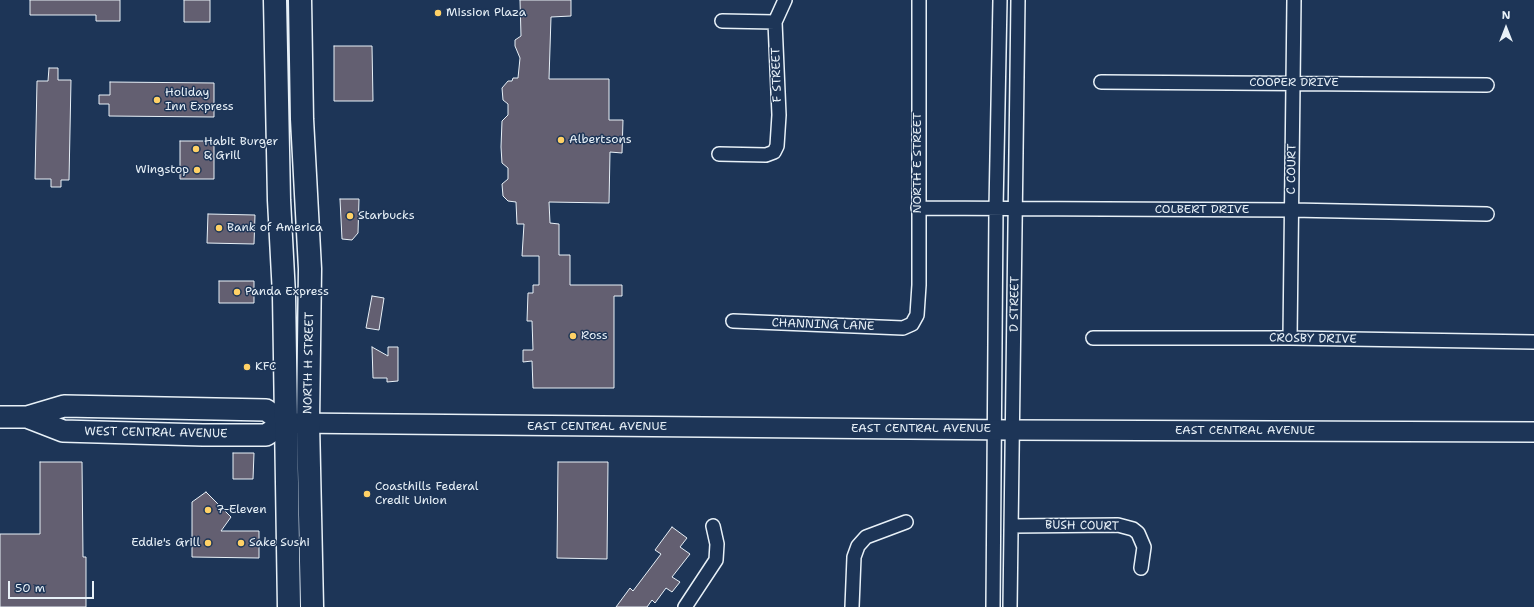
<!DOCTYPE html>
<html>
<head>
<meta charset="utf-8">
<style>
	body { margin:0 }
	#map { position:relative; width:1534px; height:607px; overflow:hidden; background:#1d3557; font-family:"Shantell Sans",sans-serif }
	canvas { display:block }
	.north { position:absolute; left:1486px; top:8px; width:40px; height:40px; -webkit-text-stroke:3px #1d3557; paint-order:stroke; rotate:0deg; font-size:11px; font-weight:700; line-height:16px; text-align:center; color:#e8f1f8 }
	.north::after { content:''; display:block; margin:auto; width:14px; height:18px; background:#e8f1f8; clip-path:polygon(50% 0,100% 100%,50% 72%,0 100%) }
	.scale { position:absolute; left:8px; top:581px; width:86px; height:18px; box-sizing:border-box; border:2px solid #e8f1f8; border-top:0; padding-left:5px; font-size:12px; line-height:14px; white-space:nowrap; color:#e8f1f8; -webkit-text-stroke:3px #1d3557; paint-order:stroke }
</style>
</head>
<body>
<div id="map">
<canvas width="1534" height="607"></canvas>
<div class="north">N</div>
<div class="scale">50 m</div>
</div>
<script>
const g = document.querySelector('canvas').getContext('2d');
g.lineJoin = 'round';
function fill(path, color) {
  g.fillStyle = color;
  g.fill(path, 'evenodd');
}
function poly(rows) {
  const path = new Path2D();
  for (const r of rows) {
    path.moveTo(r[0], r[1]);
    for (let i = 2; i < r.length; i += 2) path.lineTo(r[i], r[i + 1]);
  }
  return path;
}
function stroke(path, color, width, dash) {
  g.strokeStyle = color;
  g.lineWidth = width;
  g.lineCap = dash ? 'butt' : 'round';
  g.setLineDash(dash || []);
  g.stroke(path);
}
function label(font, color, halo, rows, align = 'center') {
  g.font = font + ' "Shantell Sans",sans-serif';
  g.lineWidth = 3;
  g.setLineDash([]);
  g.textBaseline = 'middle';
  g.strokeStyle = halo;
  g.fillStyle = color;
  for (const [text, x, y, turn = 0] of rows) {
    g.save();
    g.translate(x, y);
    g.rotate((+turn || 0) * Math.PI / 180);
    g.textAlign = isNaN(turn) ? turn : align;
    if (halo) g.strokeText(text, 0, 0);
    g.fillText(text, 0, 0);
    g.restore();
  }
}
const building = poly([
	[30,0,120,0,120,21,96,21,96,15,30,15,30,0],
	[184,0,210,0,210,22,184,22,184,0],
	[520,0,571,0,571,16,551,17,549,79,609,79,609,120,623,120,622,153,610,152,609,203,549,202,550,223,559,224,559,255,570,255,570,285,622,285,622,296,614,296,614,388,533,388,532,361,523,362,523,350,533,350,532,321,527,321,528,293,533,293,533,285,539,285,539,256,522,256,524,224,517,224,516,202,508,201,503,196,502,184,508,179,508,168,502,163,501,147,502,121,508,115,508,104,503,100,502,88,508,81,512,81,513,78,518,78,520,58,515,46,515,40,521,36,520,0],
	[334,46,372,46,373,101,334,101,334,46],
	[49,68,58,68,58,80,71,80,69,180,61,180,61,187,51,187,51,179,35,179,37,81,48,81,49,68],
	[110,82,214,83,214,117,109,116,109,104,99,104,99,95,110,95,110,82],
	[180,141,214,141,214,179,180,179,180,141],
	[340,199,359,199,358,233,352,240,342,239,340,199],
	[208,214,255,215,254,244,207,243,208,214],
	[219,281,254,281,254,303,219,303,219,281],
	[372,296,384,298,379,330,366,328,372,296],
	[372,347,388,356,388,347,398,347,398,381,387,382,387,378,373,378,372,347],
	[233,453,254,453,253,479,233,479,233,453],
	[40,462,82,462,83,557,86,557,86,607,0,607,0,534,40,534,40,462],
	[558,462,608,462,607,559,557,558,558,462],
	[206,492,231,517,221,531,259,531,259,558,192,557,192,502,206,492],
	[672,527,687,538,680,547,690,554,672,577,680,582,672,592,666,588,655,603,652,600,647,607,616,607,630,588,633,591,661,554,655,550,672,527]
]);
fill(building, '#635f71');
stroke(building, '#e8f1f8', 1);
const street = poly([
	[722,21,775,22],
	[1101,82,1487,85],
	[719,154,766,155,774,152,777,146,779,115,775,22,785,0],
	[918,208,1292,210,1487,214],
	[733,321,903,328,912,324,917,315,919,285,919,0],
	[1093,338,1290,338,1534,342],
	[1290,338,1294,0],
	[1012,526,1118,525,1133,529,1138,533,1144,547,1141,568],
	[685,607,716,560,717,544,713,526],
	[852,607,854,557,858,546,866,537,906,522],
	[993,607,996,209,1000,0],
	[1010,607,1018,0]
]);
const secondary = poly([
	[293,423,1012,430,1534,432]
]);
const primary = poly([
	[0,417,27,417,64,406,266,410,284,423,266,435,203,435,63,431,27,417]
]);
const highway = poly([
	[275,0,279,200,284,295,289,607],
	[300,0,302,119,310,269,308,422,312,607]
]);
stroke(street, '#e8f1f8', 16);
stroke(secondary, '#e8f1f8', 22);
stroke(primary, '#e8f1f8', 24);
stroke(highway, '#e8f1f8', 25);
stroke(street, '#1d3557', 13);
stroke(secondary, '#1d3557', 19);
stroke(primary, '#1d3557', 21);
stroke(highway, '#1d3557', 22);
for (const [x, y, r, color] of [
	[438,13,4,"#ffd166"],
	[157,100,4,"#ffd166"],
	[561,140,4,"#ffd166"],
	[196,149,4,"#ffd166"],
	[197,170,4,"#ffd166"],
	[350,216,4,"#ffd166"],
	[219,228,4,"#ffd166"],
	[237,292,4,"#ffd166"],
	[573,336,4,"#ffd166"],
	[247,367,4,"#ffd166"],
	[367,494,4,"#ffd166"],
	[208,510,4,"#ffd166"],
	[208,543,4,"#ffd166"],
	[241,543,4,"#ffd166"]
]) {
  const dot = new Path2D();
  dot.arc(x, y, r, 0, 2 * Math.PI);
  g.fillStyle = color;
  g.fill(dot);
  stroke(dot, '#1d3557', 1.5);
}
label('12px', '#e8f1f8', '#1d3557', [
	["Mission Plaza",446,13],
	["Holiday",165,93],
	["Inn Express",165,107],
	["Albertsons",569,140],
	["Habit Burger",204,142],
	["& Grill",204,156],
	["Wingstop",189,170,"right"],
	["Starbucks",358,216],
	["Bank of America",227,228],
	["Panda Express",245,292],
	["Ross",581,336],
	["KFC",255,367],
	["Coasthills Federal",375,487],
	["Credit Union",375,501],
	["7-Eleven",216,510],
	["Eddie's Grill",200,543,"right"],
	["Sake Sushi",249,543]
], 'left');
label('12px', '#e8f1f8', '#1d3557', [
	["F STREET",777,75,-92],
	["COOPER DRIVE",1294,83],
	["NORTH E STREET",918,163,-90],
	["C COURT",1292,169,-89],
	["COLBERT DRIVE",1202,210],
	["D STREET",1015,304,-89],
	["CHANNING LANE",823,325,2],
	["CROSBY DRIVE",1313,339,1],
	["NORTH H STREET",309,363,-89],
	["EAST CENTRAL AVENUE",597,427],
	["EAST CENTRAL AVENUE",921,429],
	["EAST CENTRAL AVENUE",1245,431],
	["WEST CENTRAL AVENUE",156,433,1],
	["BUSH COURT",1082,526,1]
]);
</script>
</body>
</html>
